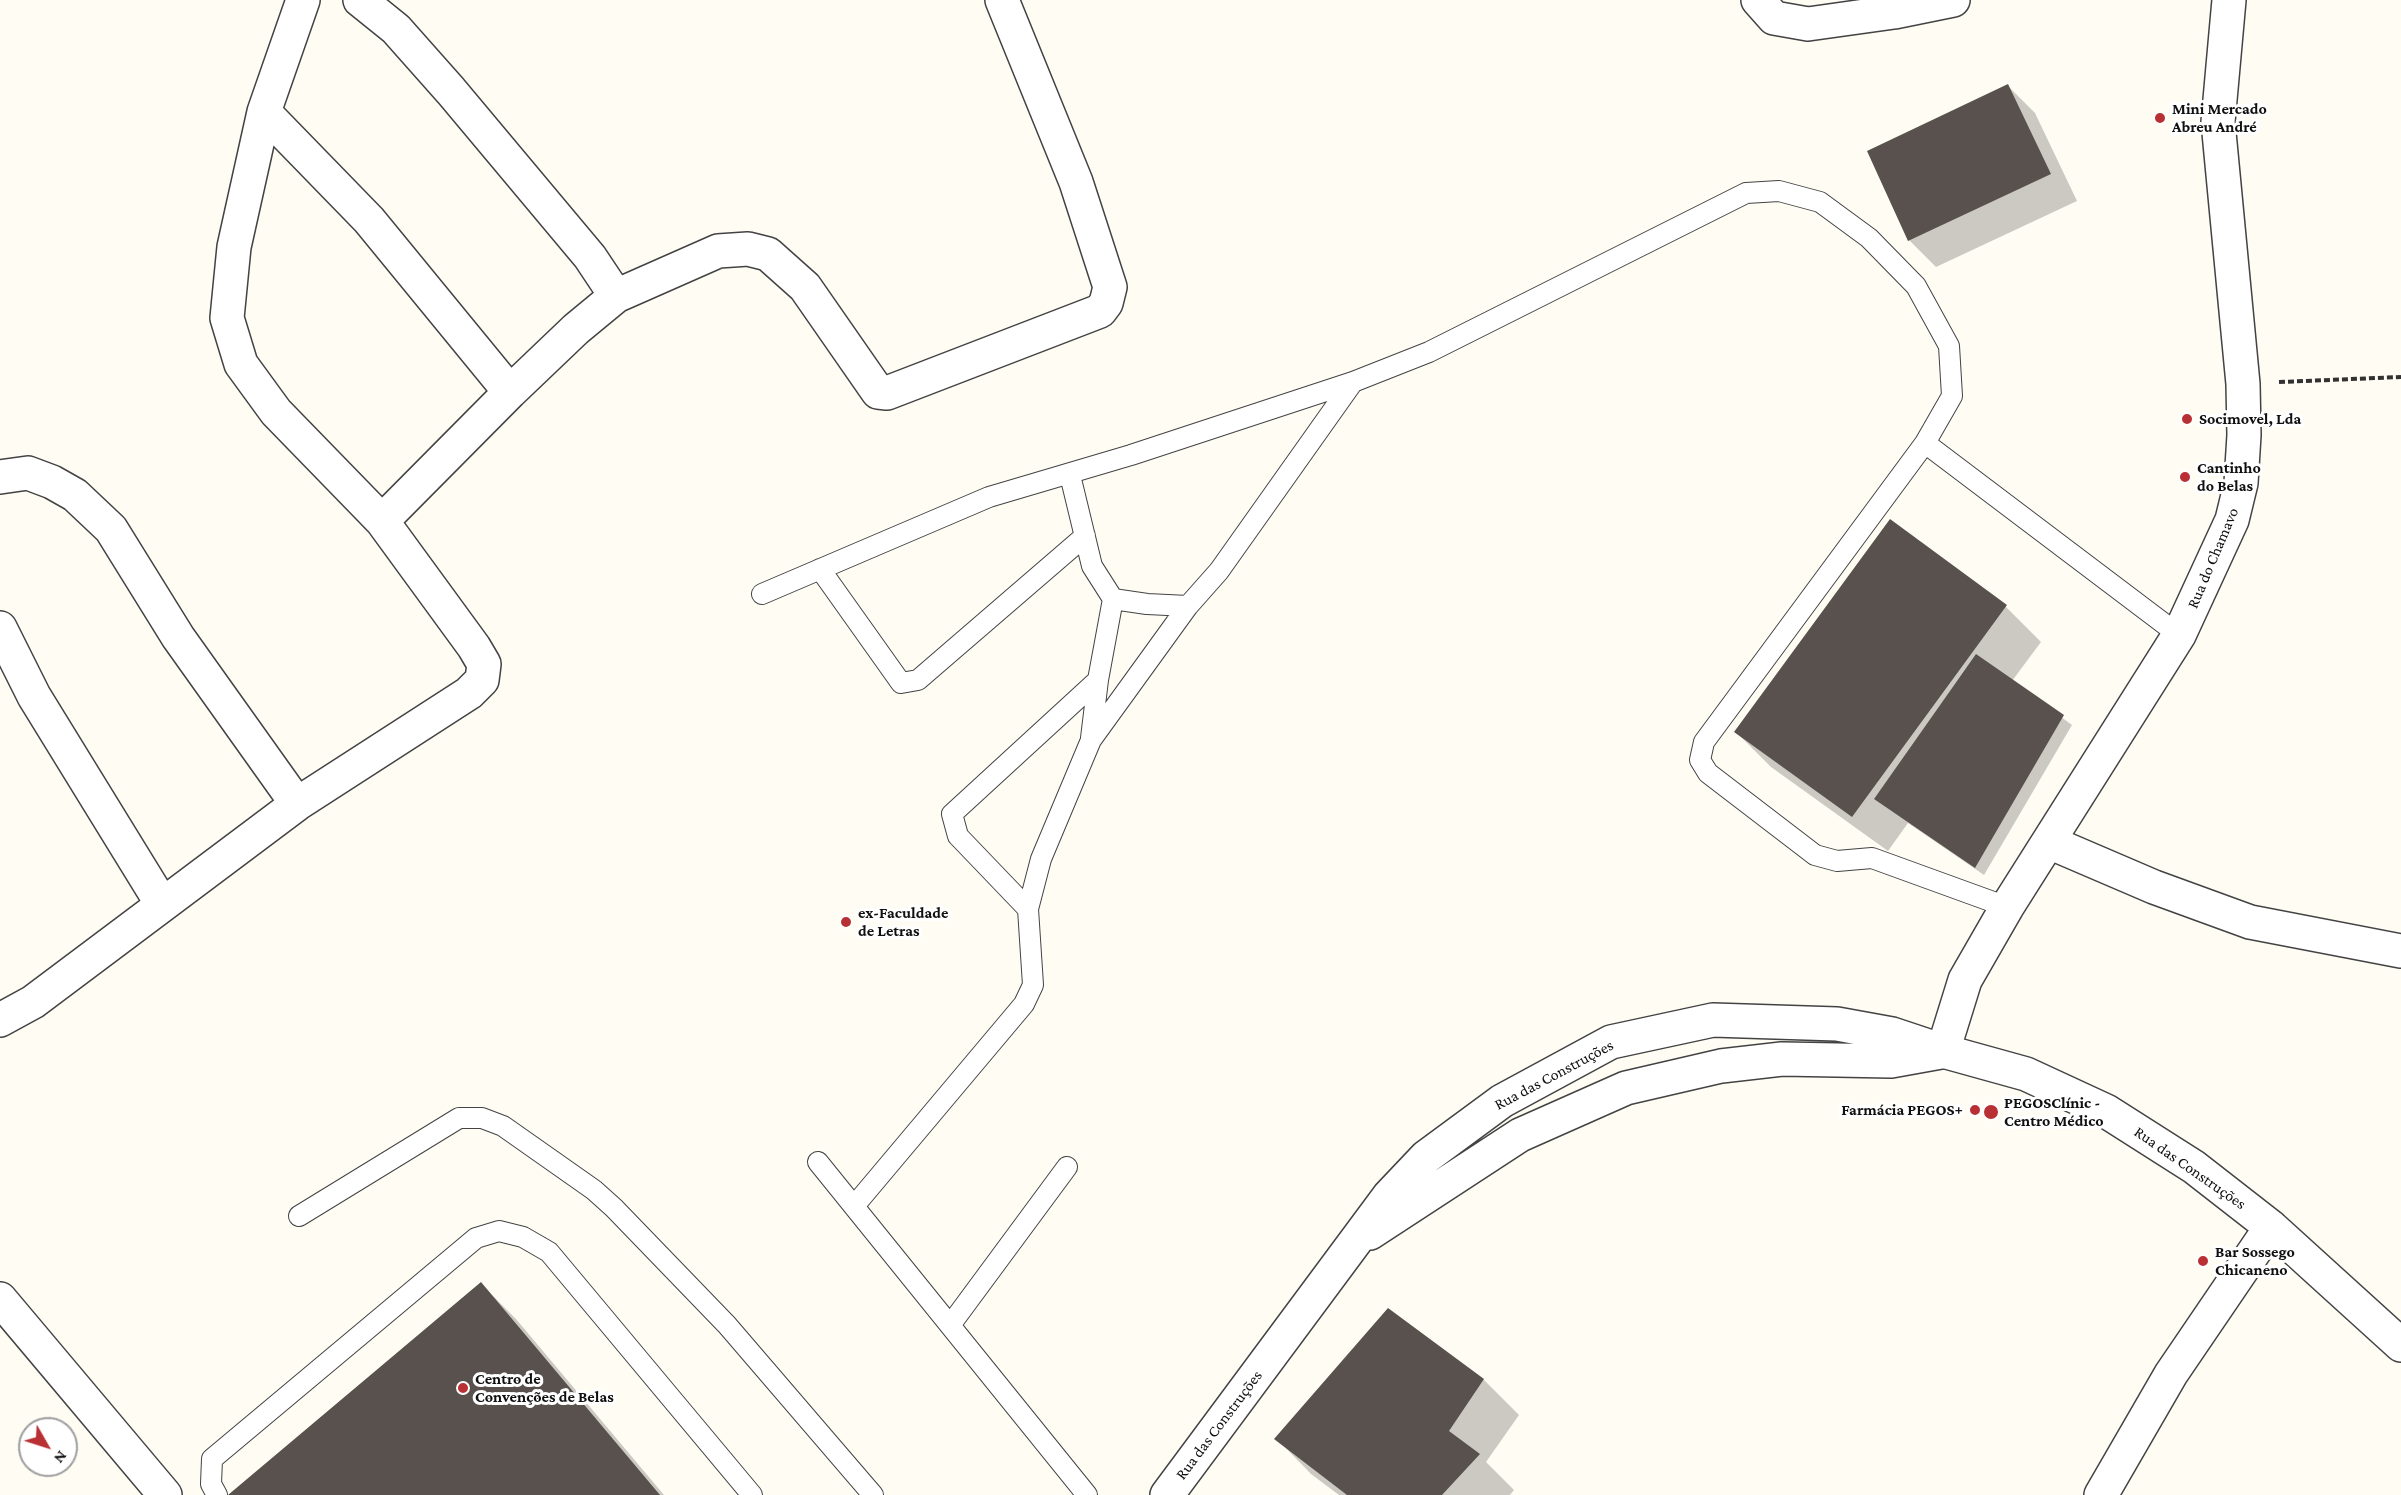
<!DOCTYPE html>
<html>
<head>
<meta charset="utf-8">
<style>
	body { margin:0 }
	#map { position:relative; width:2401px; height:1495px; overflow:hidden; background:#fefcf3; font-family:"Crimson Pro",serif }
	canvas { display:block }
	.north { position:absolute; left:18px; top:1417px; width:60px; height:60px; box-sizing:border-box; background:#fff; border:2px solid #9f9f9f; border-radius:50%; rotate:129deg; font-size:16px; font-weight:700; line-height:24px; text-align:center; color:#101010 }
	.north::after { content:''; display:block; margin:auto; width:21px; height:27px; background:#b83033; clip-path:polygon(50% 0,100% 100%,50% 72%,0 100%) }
</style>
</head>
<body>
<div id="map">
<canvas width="2401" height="1495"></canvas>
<div class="north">N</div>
</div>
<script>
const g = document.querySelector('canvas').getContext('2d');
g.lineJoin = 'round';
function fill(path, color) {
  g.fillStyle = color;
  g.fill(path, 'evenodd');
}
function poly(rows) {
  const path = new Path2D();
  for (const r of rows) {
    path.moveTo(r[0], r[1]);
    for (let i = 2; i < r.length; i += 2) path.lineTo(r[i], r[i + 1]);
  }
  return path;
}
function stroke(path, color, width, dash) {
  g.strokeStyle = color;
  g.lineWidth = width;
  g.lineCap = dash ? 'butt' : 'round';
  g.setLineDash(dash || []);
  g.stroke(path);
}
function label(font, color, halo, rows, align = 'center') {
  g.font = font + ' "Crimson Pro",serif';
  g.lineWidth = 6;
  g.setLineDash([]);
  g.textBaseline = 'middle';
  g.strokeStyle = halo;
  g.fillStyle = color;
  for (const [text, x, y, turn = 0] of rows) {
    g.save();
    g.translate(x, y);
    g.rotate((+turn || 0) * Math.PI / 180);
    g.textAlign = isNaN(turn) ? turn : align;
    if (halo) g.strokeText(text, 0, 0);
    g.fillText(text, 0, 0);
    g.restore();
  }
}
fill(poly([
	[2008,86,2035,113,2077,201,1936,267,1909,240,1869,152],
	[1890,522,2006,607,2041,642,2012,681,2072,725,1984,875,1908,823,1888,851,1771,767,1736,732],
	[481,1284,516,1319,664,1495,231,1495],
	[1388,1310,1484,1380,1519,1415,1486,1462,1514,1490,1510,1495,1339,1495,1311,1474,1277,1439]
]), '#0003');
fill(poly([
	[2008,84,2051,174,1908,241,1867,151],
	[1890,519,2007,605,1852,817,1734,732],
	[1976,654,2064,715,1975,868,1874,799],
	[481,1282,660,1495,228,1495],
	[1388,1308,1484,1379,1449,1431,1480,1454,1442,1495,1347,1495,1274,1439]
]), '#58514d');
const service = poly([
	[1925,443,2179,635],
	[1070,475,1092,566,1113,599,1098,680,1091,738],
	[820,569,901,683,918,680,1085,536],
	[762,594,989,497,1131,455,1353,382,1429,352,1746,193,1779,191,1820,202,1869,238,1916,286,1949,346,1952,396,1925,443,1704,742,1700,760,1708,773,1815,855,1837,861,1872,858,2007,907],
	[1113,599,1147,604,1188,606],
	[1028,909,958,836,952,814,1098,680],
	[818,1162,1087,1495],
	[855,1205,1024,1004,1033,985,1028,909,1041,859,1091,740,1188,606,1219,571,1353,382],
	[299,1216,459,1118,482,1118,503,1126,594,1190,614,1208,727,1325,873,1495],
	[951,1324,1067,1167],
	[217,1495,211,1484,212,1459,476,1238,499,1231,523,1237,549,1252,752,1495]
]);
const minor = poly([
	[360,0,396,29,451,91,590,257,616,296],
	[1758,0,1774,18,1808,24,1894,12,1953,0],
	[264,112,369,220,510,392],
	[0,477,28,473,52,482,75,495,111,529,178,637,297,804],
	[382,521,510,392,576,329,616,296,718,251,748,249,768,254,805,287,878,392,887,393,1100,311,1106,303,1110,287,1076,182,1002,0],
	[0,628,34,696,162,904],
	[2049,842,2154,887,2250,922,2401,951],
	[0,1020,33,1002,297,804,469,693,482,680,484,664,474,647,382,521,276,412,241,364,227,318,234,247,264,112,303,0],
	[1943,1051,2026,1074,2106,1111,2194,1167,2271,1227,2401,1345],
	[0,1299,165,1495],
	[2101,1495,2171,1374,2271,1227]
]);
const tertiary = poly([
	[1943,1051,1965,980,2007,907,2179,635,2232,520,2241,483,2244,435,2243,384,2218,122,2229,0],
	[1370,1233,1520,1135,1626,1088,1721,1066,1782,1059,1891,1061,1941,1052],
	[1167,1495,1389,1196,1426,1157,1502,1101,1611,1042,1713,1020,1837,1024,1892,1034,1943,1051]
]);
stroke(service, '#434343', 22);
stroke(minor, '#434343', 36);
stroke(tertiary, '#434343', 36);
stroke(poly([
	[2279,382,2401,377]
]), '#323232', 4, [6, 3]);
stroke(service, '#fff', 20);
stroke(minor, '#fff', 33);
stroke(tertiary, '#fff', 33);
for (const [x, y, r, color] of [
	[2160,118,6,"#b83033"],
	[2187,419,6,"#b83033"],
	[2185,477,6,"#b83033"],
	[846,922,6,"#b83033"],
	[1975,1110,6,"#b83033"],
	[1991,1112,8,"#b83033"],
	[2203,1261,6,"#b83033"],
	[463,1388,6,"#b83033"]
]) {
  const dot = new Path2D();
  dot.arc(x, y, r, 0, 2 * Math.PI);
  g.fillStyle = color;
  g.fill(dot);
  stroke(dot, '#fff', 2);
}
label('bold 16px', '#101010', '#fff', [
	["Mini Mercado",2172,109],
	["Abreu André",2172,127],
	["Socimovel, Lda",2199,419],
	["Cantinho",2197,468],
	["do Belas",2197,486],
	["ex-Faculdade",858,913],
	["de Letras",858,931],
	["PEGOSClínic -",2004,1103],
	["Centro Médico",2004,1121],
	["Farmácia PEGOS+",1963,1110,"right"],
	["Bar Sossego",2215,1252],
	["Chicaneno",2215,1270],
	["Centro de",475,1379],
	["Convenções de Belas",475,1397]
], 'left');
label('16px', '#101010', '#fff', [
	["Rua do Chamavo",2213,558,-67],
	["Rua das Construções",1554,1075,-28],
	["Rua das Construções",2190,1168,35],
	["Rua das Construções",1219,1425,-53]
]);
</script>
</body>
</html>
